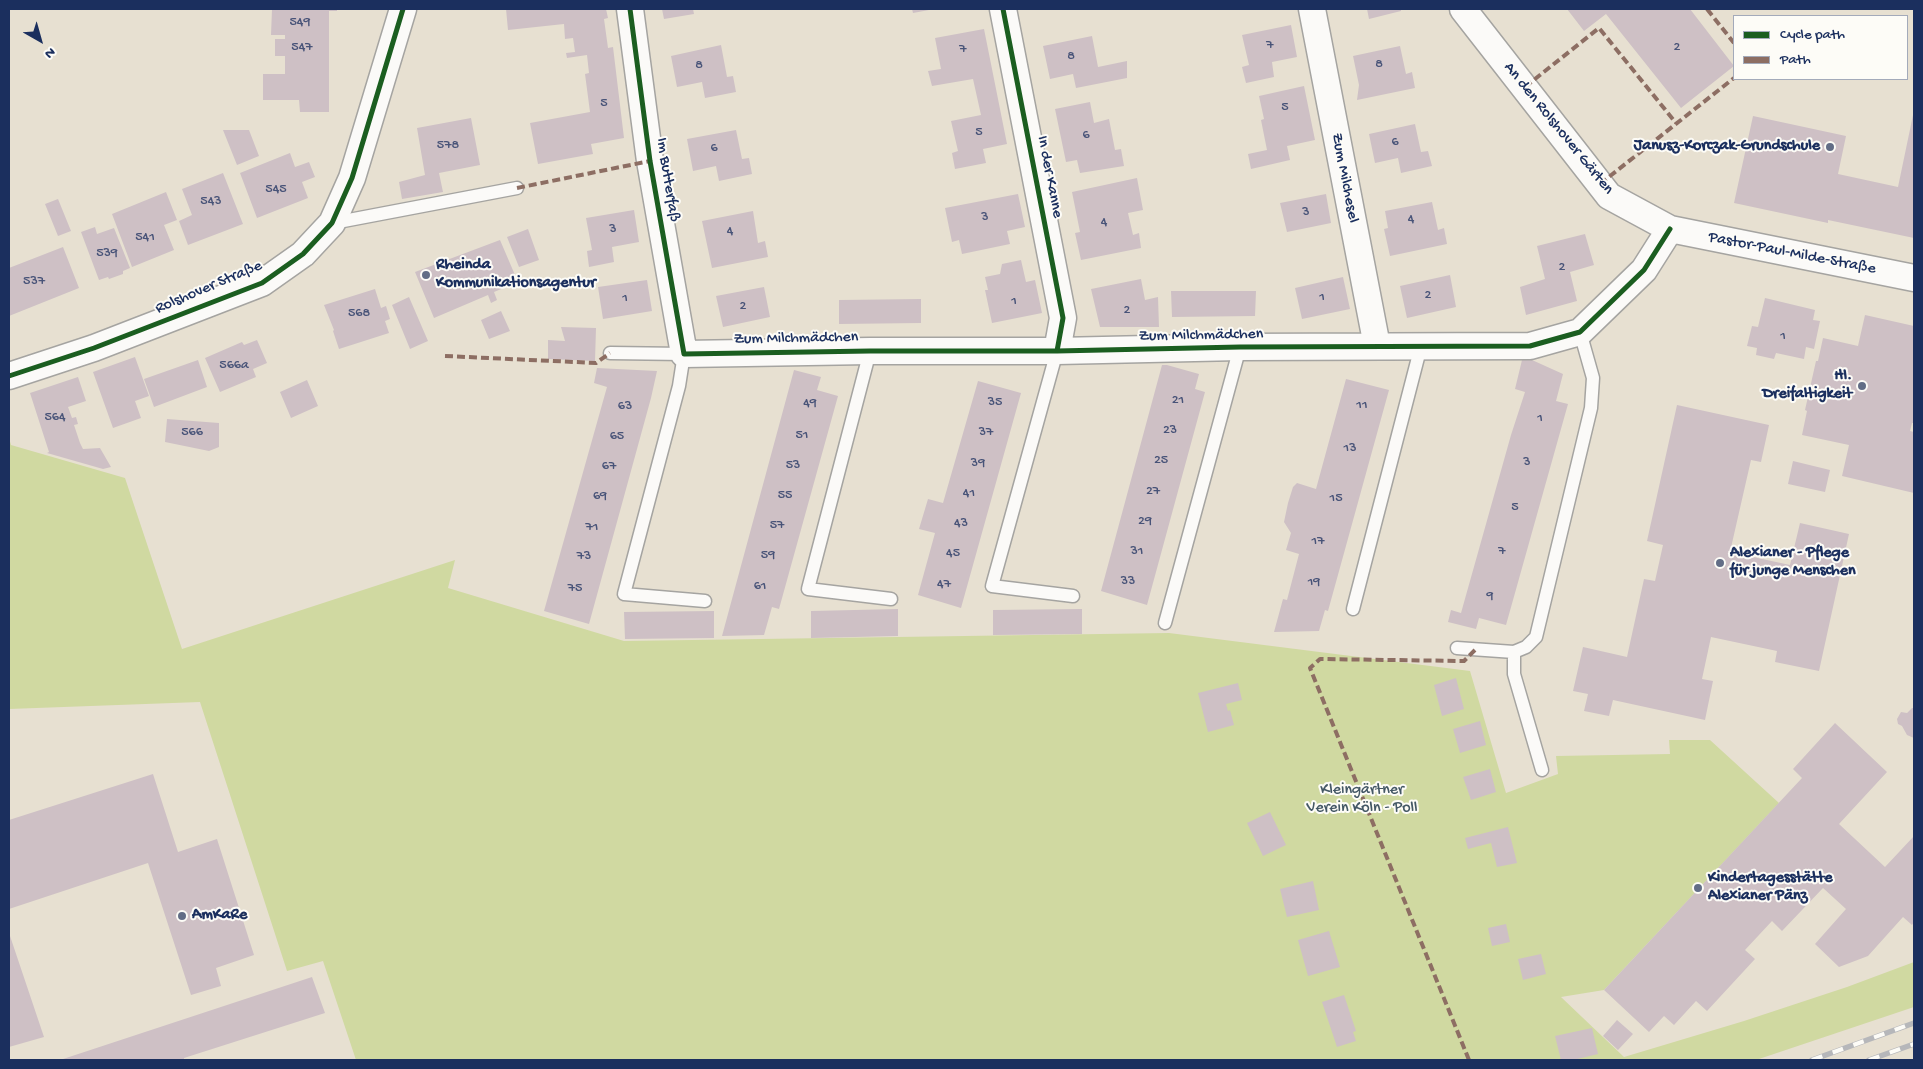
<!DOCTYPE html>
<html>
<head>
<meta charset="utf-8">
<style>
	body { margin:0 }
	#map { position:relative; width:1923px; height:1069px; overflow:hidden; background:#e7e0d1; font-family:"Gochi Hand",sans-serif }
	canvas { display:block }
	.frame { position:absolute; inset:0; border:10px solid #1b2f5e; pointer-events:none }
	.legend { position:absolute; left:1733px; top:15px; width:175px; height:65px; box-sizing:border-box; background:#fdfcf7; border:1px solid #a3aaba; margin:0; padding:6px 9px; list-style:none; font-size:15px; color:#1b2f5e }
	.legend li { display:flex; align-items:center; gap:10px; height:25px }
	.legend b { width:25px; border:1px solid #a3aaba }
	.north { position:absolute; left:15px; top:15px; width:50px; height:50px; -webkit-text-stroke:4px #fdfcf7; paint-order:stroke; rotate:142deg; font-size:14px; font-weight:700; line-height:20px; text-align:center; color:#1b2f5e }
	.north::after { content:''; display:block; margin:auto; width:18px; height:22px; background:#1b2f5e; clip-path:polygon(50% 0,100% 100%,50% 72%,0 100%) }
</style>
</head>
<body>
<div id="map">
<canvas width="1923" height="1069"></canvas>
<div class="frame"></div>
<ul class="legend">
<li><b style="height:6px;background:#1b5e20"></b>Cycle path</li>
<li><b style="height:6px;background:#8d6e63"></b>Path</li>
</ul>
<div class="north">N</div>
</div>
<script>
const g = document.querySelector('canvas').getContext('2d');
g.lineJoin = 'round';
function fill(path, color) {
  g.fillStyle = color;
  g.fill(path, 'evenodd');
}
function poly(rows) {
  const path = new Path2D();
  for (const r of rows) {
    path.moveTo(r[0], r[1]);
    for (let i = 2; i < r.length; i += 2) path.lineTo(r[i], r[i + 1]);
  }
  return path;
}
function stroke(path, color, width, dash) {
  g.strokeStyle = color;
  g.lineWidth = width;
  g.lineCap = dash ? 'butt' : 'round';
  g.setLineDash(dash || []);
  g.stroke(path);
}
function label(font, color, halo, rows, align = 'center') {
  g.font = font + ' "Gochi Hand",sans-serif';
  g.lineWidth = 4;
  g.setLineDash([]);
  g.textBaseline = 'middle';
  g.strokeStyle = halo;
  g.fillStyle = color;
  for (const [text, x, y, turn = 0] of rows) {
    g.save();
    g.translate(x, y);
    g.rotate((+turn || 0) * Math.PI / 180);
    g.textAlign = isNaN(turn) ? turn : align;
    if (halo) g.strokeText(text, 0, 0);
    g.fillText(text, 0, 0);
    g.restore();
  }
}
fill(poly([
	[9,438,11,445,125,478,182,649,455,560,448,588,624,641,1169,633,1470,671,1506,793,1558,774,1556,756,1670,754,1669,740,1710,740,1779,803,1604,990,1561,997,1624,1057,1744,1021,1847,987,1914,962,1914,1007,1756,1060,356,1060,323,961,287,971,200,702,9,709]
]), '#d0d9a1');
fill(poly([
	[272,9,337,9,337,11,329,11,329,112,300,112,299,100,263,100,263,74,285,74,285,56,275,56,275,39,285,39,285,35,271,35],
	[506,9,606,9,608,18,604,19,608,48,613,47,624,138,591,144,593,154,538,164,530,123,590,112,585,74,589,73,587,55,567,58,566,53,575,52,573,38,565,39,564,24,508,30],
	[662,9,693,9,694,14,664,19],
	[912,9,928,9,929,10,913,13],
	[1367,9,1401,9,1401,11,1369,19],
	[1567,9,1690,9,1734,66,1681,108,1606,14,1584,31],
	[1291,25,1297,57,1272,62,1274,77,1246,83,1242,67,1249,65,1242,35],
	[984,29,1007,144,983,149,986,163,955,169,952,153,958,151,951,121,981,115,973,79,932,86,928,71,941,69,935,38],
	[1092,36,1098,67,1127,61,1127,78,1076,88,1073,74,1050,79,1043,46],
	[721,45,727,77,733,76,736,92,705,98,702,82,677,87,671,56],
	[1400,46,1406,74,1412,72,1415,88,1357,100,1359,85,1353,56],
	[1304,86,1315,140,1287,146,1290,160,1251,169,1248,154,1267,150,1261,120,1264,119,1259,96],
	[1090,102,1094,123,1109,119,1115,150,1121,149,1124,166,1080,173,1077,160,1066,162,1055,109],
	[1913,115,1914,238,1828,220,1828,223,1734,203,1753,116,1846,136,1838,174,1898,187],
	[471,118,480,165,439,173,443,192,402,199,399,182,425,175,417,128],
	[1415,124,1421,152,1428,151,1432,166,1401,173,1398,158,1375,163,1369,134],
	[223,130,249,130,259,156,237,165],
	[736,130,742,159,749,158,752,174,719,181,716,166,693,171,687,139],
	[290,153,295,167,309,162,315,177,302,182,308,198,257,218,240,173],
	[223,173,243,224,188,245,179,221,192,215,182,189],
	[1137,178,1143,210,1128,213,1133,235,1139,233,1141,248,1081,260,1075,233,1080,232,1072,192],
	[166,192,177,220,164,225,174,250,132,267,112,214],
	[1018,194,1025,227,1007,231,1010,244,962,254,959,240,952,242,945,208],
	[1326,194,1331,223,1287,232,1280,203],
	[58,199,71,231,58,236,45,204],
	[1432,202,1438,230,1444,228,1447,244,1390,256,1384,229,1388,228,1385,211],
	[634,210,639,242,612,247,614,262,589,267,587,251,592,250,586,218],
	[753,211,758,243,765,241,768,257,712,268,702,221],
	[95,227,97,234,114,228,130,268,123,271,123,274,109,279,108,277,99,280,81,232],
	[528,229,539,260,519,267,507,237],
	[1585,234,1594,265,1570,272,1577,301,1526,315,1520,287,1545,279,1537,246],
	[500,240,518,282,494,292,497,300,491,303,488,295,434,318,415,272],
	[63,247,79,288,9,316,9,268],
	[1021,260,1026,282,1035,280,1042,313,992,323,985,290,988,290,985,277,1000,274,1002,264],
	[1450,275,1456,307,1407,318,1400,286],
	[1343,277,1350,309,1302,319,1295,288],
	[1141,279,1145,300,1158,297,1159,327,1100,327,1091,289],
	[647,280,652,311,603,319,598,287],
	[764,287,770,317,723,327,716,296],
	[375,289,381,308,386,306,390,319,385,321,389,333,339,349,333,331,334,330,324,305],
	[1171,291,1256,291,1255,316,1172,317],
	[409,297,428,341,410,349,392,305],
	[1765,298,1815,310,1813,320,1820,321,1814,349,1806,347,1804,359,1776,353,1774,359,1756,355,1757,348,1747,346,1752,326,1758,327],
	[921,299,921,323,839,324,839,300],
	[501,311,510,331,489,339,481,320],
	[1865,315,1914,326,1914,423,1912,423,1910,431,1914,432,1914,493,1842,476,1849,445,1802,435,1807,411,1805,410,1816,361,1818,361,1823,338,1858,346],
	[561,327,596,328,595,361,548,359,548,340,565,341],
	[257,340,267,363,253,369,256,377,220,392,205,358,242,342,244,345],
	[135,357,149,396,135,401,141,418,113,428,93,372],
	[198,360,207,387,154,407,144,379],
	[1522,360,1532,360,1563,374,1556,401,1568,404,1506,625,1479,618,1476,629,1448,622,1451,610,1461,613,1511,435,1525,392,1515,389],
	[1162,365,1167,365,1199,374,1195,389,1205,392,1147,605,1101,591],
	[597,368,657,371,651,398,589,624,544,611,607,387,594,383],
	[794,370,821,377,817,390,838,396,779,609,772,607,764,635,722,636],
	[78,377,86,401,68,407,72,418,76,417,78,424,74,425,80,443,83,449,100,448,111,467,103,469,47,453,49,452,30,393],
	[1346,379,1389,390,1328,611,1325,610,1319,631,1274,632,1283,599,1287,600,1299,554,1286,550,1291,533,1284,522,1288,503,1293,487,1297,483,1316,489],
	[307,380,318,406,291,418,280,392],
	[978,381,1021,393,961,608,918,595,935,533,919,529,928,499,943,503],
	[1677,405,1769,425,1761,462,1751,460,1730,552,1790,565,1800,523,1849,534,1819,671,1775,662,1777,651,1711,637,1702,679,1713,681,1705,720,1613,700,1609,716,1584,711,1588,694,1573,691,1583,647,1627,657,1644,579,1655,581,1663,545,1647,541],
	[167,419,219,423,219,447,209,451,165,442],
	[1793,461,1830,470,1825,492,1788,484],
	[898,609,898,636,811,638,811,611],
	[1082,609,1082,634,993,635,993,610],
	[714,611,714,638,625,639,624,612],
	[1456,678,1464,709,1442,716,1434,685],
	[1238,683,1242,700,1226,704,1228,711,1230,710,1234,725,1208,732,1198,693],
	[1912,708,1914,708,1914,738,1907,735,1902,726,1898,724,1897,719,1901,712,1907,713],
	[1480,721,1486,745,1460,753,1453,729],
	[1835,723,1887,772,1839,824,1885,867,1914,836,1914,922,1912,925,1903,917,1868,956,1839,967,1815,944,1846,909,1823,888,1782,931,1772,921,1745,950,1755,959,1707,1011,1696,1001,1674,1025,1664,1016,1649,1032,1604,990,1802,778,1793,769],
	[1490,769,1496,792,1471,800,1463,777],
	[153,774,178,852,217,839,254,955,216,968,221,986,191,995,148,863,9,909,9,820],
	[1270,812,1286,845,1263,856,1247,823],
	[1508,827,1517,863,1497,867,1491,843,1468,849,1465,838],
	[1313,881,1319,910,1287,917,1280,889],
	[1506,924,1510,942,1492,946,1488,928],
	[1329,931,1340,967,1308,976,1298,940],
	[9,933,44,1037,9,1047],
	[1541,954,1546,974,1523,980,1518,959],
	[312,977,325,1013,184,1058,184,1060,60,1060],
	[1344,995,1356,1031,1353,1032,1356,1041,1337,1047,1322,1002],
	[1617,1020,1633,1034,1618,1050,1603,1036],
	[1592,1028,1598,1054,1573,1060,1561,1060,1555,1036]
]), '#cec0c5');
const lane = poly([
	[333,223,517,188],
	[870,351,808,589,891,599],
	[1057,351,992,586,1073,596],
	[610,353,684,354,679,386,624,594,705,601],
	[1353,609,1421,346],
	[1165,623,1240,347],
	[1457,648,1514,652,1526,647,1536,637,1591,408,1593,378,1580,332],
	[1514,652,1514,674,1542,770]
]);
const street = poly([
	[630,9,650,161,684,354,870,351,1057,351,1240,347,1530,346,1580,332,1644,270,1670,229],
	[1003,9,1063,318,1057,351],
	[1312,9,1377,346],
	[1463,9,1609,196,1670,229,1914,278],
	[9,376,94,348,262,283,303,254,332,223,352,178,403,9]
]);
stroke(lane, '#a5a4a1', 15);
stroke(street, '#a5a4a1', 29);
stroke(lane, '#fbfaf8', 12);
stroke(street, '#fbfaf8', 26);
const rail = poly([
	[1812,1060,1914,1023],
	[1869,1060,1914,1044]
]);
stroke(rail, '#b6b7ba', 5.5);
stroke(rail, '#fdfcf7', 4, [11]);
stroke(poly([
	[1707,9,1734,43],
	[1525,87,1599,28,1676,123],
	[1600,184,1734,78],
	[517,188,650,161],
	[445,356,596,363,610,353],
	[1469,1060,1310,668,1320,659,1464,661,1476,649]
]), '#8d6e63', 4, [8, 4]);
stroke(poly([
	[630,9,650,161,684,354,870,351,1057,351,1240,347,1530,346,1580,332,1644,270,1670,229],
	[1003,9,1063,318,1057,351],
	[9,376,94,348,262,283,303,254,332,223,352,178,403,9]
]), '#1b5e20', 5);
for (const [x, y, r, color] of [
	[1830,147,5,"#626d86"],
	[426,275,5,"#626d86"],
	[1862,386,5,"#626d86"],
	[1720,563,5,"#626d86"],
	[1698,888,5,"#626d86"],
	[182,916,5,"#626d86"]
]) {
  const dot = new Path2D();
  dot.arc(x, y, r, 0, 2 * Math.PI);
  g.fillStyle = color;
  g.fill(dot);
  stroke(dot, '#fdfcf7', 2);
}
label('14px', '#485378', null, [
	["549",300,23],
	["7",1270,46],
	["547",302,48],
	["2",1677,48],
	["7",963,50],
	["8",1071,57],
	["8",1379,65],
	["8",699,66],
	["5",604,104],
	["5",1285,108],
	["5",979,133],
	["6",1086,136],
	["6",1395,143],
	["578",448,146],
	["6",714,149],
	["545",276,190],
	["543",211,202],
	["3",1306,213],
	["3",985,218],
	["4",1411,220],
	["4",1104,223],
	["3",613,230],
	["4",730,232],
	["541",145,238],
	["539",107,254],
	["2",1562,268],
	["537",34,282],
	["2",1428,296],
	["1",1322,298],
	["1",625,299],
	["1",1014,302],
	["2",743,307],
	["2",1127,311],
	["568",359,314],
	["1",1783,337],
	["566a",234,366],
	["21",1178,401],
	["35",995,403],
	["49",810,404],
	["11",1362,406],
	["63",625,407],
	["564",55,418],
	["1",1540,419],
	["23",1170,431],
	["566",192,433],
	["37",986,433],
	["51",802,436],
	["65",617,437],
	["13",1350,449],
	["25",1161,461],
	["3",1527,463],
	["39",978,464],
	["53",793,466],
	["67",609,467],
	["27",1153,492],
	["41",969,494],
	["55",785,496],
	["69",600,497],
	["15",1336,499],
	["5",1515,508],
	["29",1145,522],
	["43",961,524],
	["57",777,526],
	["71",592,528],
	["17",1318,542],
	["31",1137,552],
	["7",1502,552],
	["45",953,554],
	["59",768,556],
	["73",584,557],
	["33",1128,582],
	["19",1314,583],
	["47",944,585],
	["61",760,587],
	["75",575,589],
	["9",1490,597]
]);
label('16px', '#1b2f5e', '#fdfcf7', [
	["An den Rolshover Gärten",1558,129,51],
	["In der Kanne",1049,177,79],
	["Zum Milchesel",1344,178,79],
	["Im Butterfaß",667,180,81],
	["Pastor-Paul-Milde-Straße",1792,254,11],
	["Rolshover Straße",209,288,-23],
	["Zum Milchmädchen",1201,336,-1],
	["Zum Milchmädchen",796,339,-1]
]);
label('bold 16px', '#1b2f5e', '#fdfcf7', [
	["Janusz-Korczak-Grundschule",1820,147,"right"],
	["Rheinda",436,266],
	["Kommunikationsagentur",436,284],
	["Hl.",1852,377,"right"],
	["Dreifaltigkeit",1852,395,"right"],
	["Alexianer - Pflege",1730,554],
	["für junge Menschen",1730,572],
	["Kindertagesstätte",1708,879],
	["Alexianer Pänz",1708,897],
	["AmKaRe",192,916]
], 'left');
label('16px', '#445865', '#fdfcf7', [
	["Kleingärtner",1362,791],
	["Verein Köln - Poll",1362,809]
]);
</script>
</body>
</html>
